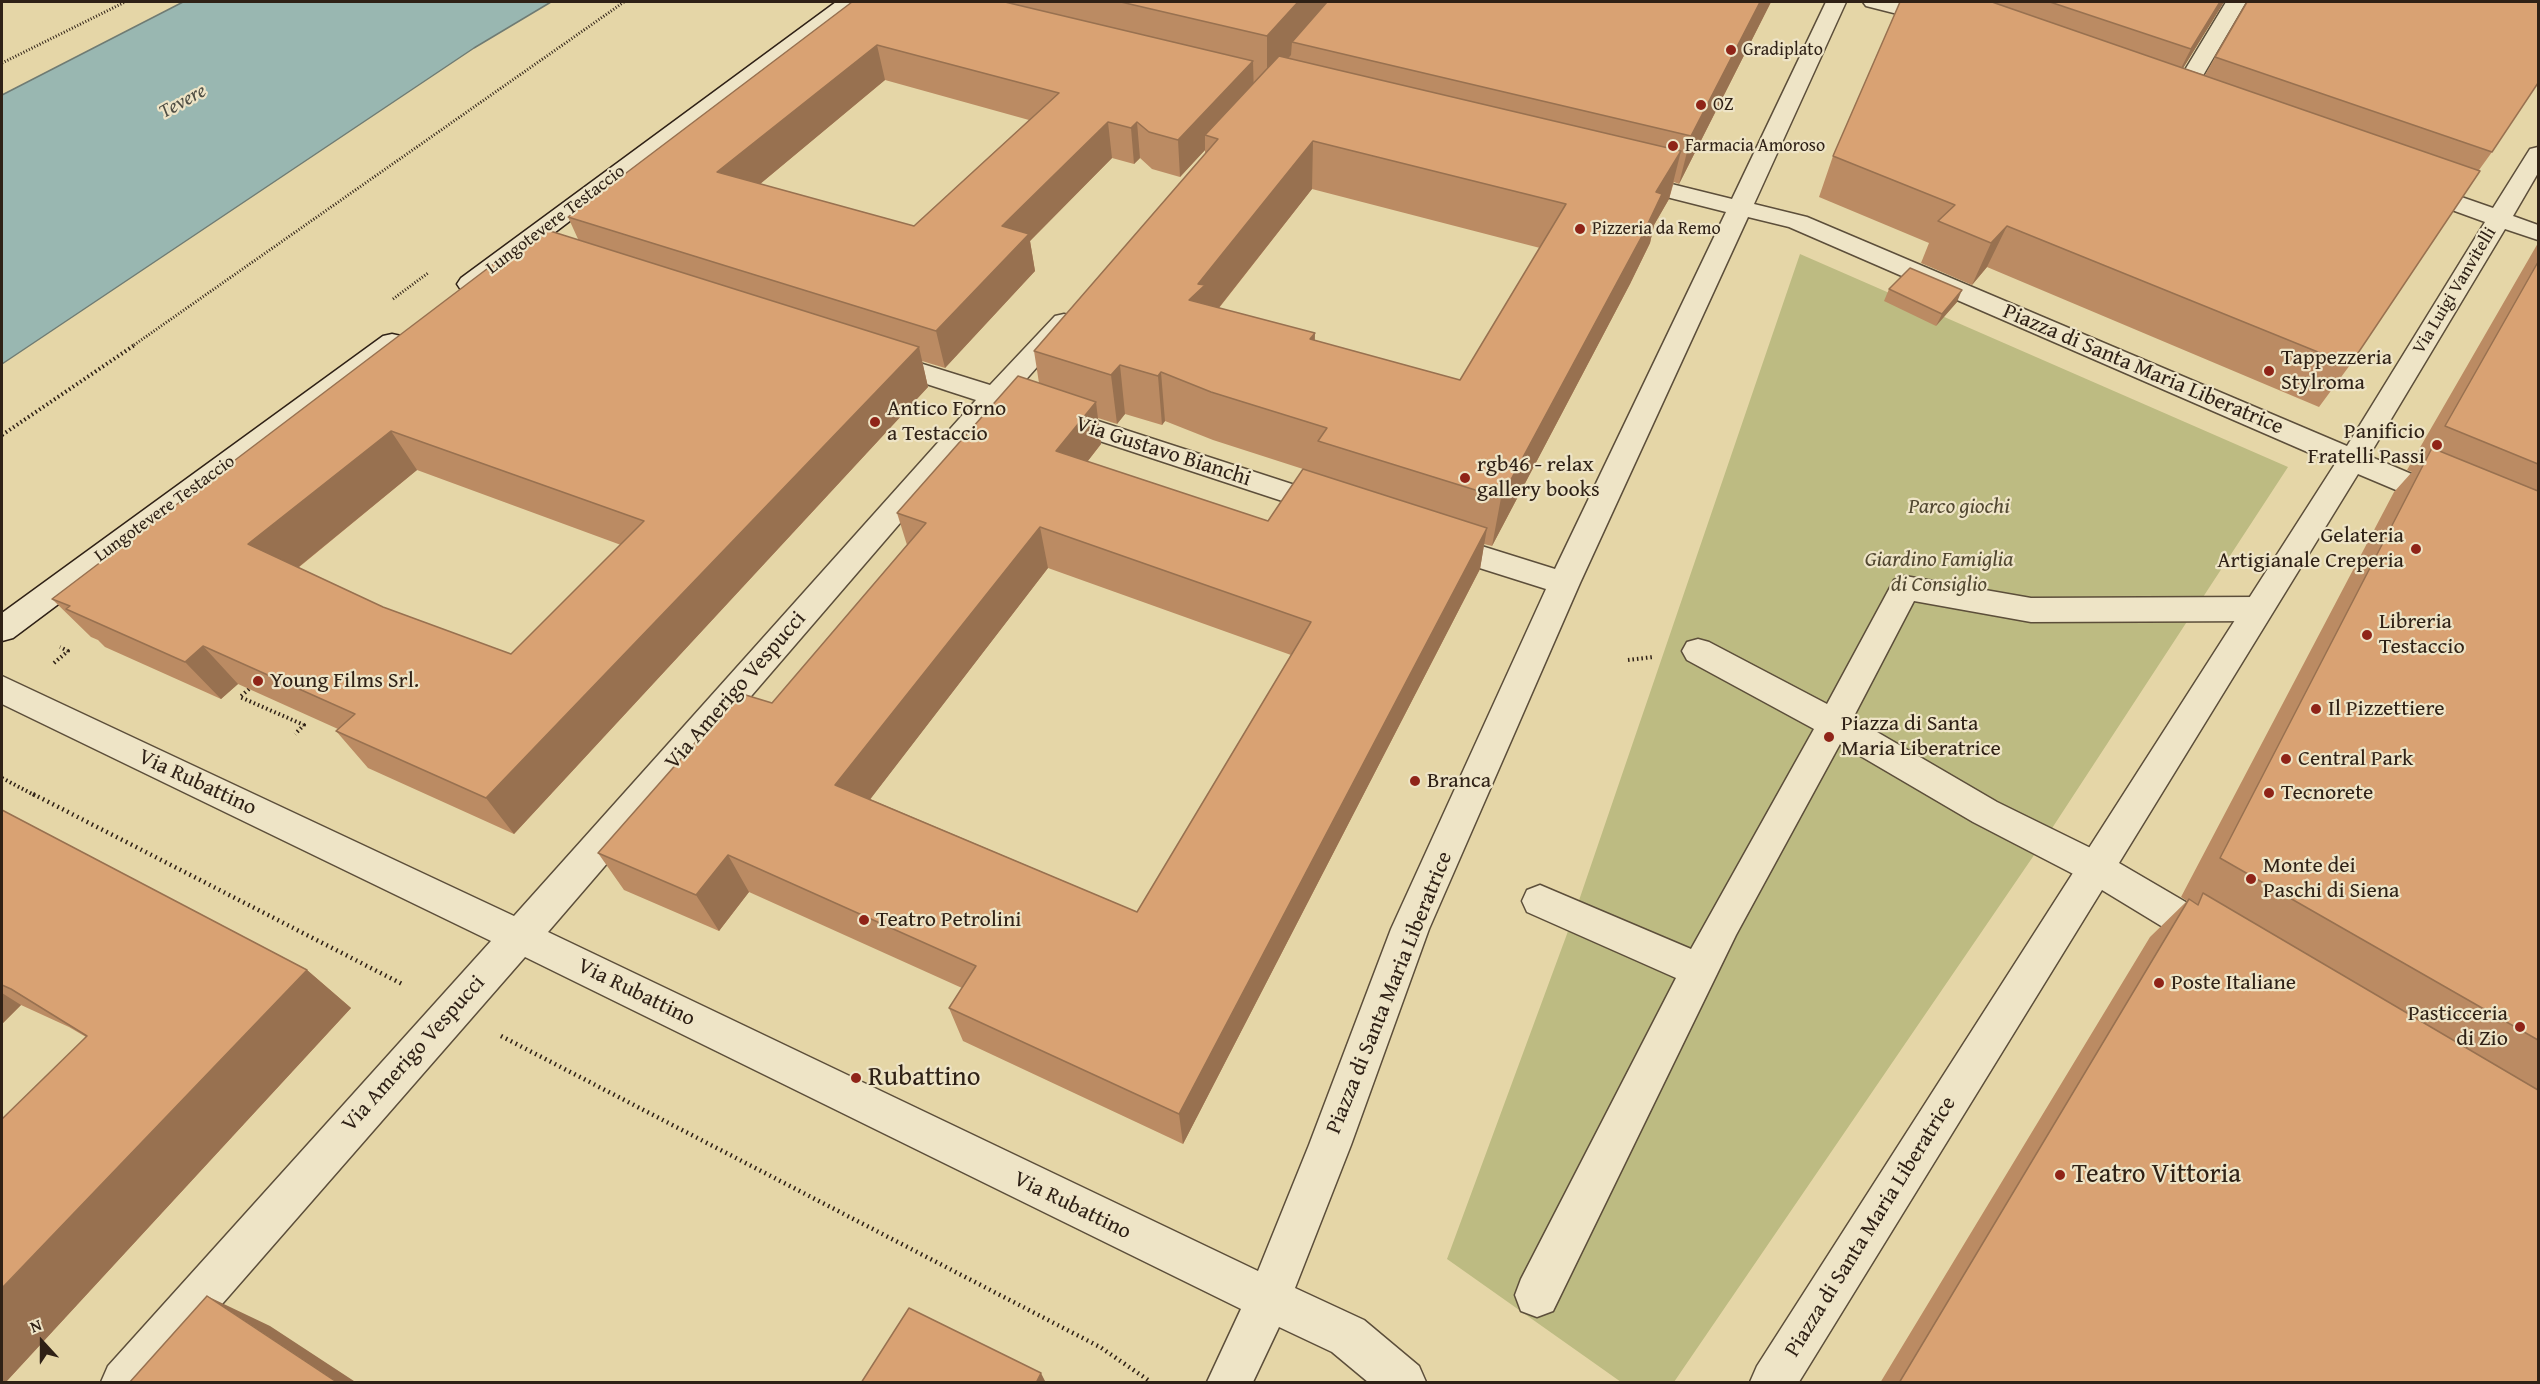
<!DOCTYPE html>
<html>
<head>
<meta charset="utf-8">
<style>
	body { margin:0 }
	#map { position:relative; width:2540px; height:1384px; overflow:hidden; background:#e5d6a7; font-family:"Gentium Book Plus",serif }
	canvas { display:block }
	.frame { position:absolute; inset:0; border:3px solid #2f2116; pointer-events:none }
	.north { position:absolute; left:12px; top:1312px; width:60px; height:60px; -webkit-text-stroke:4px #eee4c6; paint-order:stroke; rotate:339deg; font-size:16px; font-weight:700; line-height:24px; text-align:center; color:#2f2116 }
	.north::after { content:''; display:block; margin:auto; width:21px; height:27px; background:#2f2116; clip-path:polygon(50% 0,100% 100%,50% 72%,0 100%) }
</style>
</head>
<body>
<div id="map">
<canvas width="2540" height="1384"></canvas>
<div class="frame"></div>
<div class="north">N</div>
</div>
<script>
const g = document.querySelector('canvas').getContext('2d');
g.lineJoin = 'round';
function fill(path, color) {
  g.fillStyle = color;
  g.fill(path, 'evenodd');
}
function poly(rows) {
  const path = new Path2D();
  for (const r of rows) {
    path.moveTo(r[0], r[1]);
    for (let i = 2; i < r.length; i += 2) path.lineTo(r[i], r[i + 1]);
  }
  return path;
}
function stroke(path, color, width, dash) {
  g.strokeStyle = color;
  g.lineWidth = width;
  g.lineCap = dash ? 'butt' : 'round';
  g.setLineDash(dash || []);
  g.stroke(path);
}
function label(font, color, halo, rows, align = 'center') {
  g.font = font + ' "Gentium Book Plus",serif';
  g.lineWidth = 4.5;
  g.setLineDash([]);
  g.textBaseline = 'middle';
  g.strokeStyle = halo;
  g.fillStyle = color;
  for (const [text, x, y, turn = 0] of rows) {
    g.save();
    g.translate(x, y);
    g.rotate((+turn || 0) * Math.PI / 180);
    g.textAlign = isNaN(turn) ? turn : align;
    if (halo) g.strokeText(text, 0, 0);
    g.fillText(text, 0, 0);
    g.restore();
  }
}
fill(poly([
	[1800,254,2288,467,2043,842,1674,1382,1621,1382,1447,1259,1574,915]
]), '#bdbb82');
const water = poly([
	[183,2,551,2,474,48,2,364,2,95,183,2]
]);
fill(water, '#99b7b1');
stroke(water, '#6f7b73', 1.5);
const pedestrian = poly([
	[1905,576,2031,598,2258,597,2269,601,2274,609,2269,617,2258,621,2031,622,1914,601,1853,718,1997,802,2109,857,2114,868,2109,879,2096,884,2083,879,1973,822,1840,744,1736,935,1553,1311,1537,1317,1521,1311,1515,1295,1521,1279,1676,978,1527,912,1522,901,1527,890,1540,885,1691,949,1814,729,1687,660,1682,651,1687,642,1698,639,1709,642,1827,704,1894,580,1905,576]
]);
const minor = poly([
	[1826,2,1846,2,1754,204,1807,217,2347,446,2485,222,2408,194,2404,189,2408,184,2424,184,2493,208,2530,149,2538,147,2538,173,2513,216,2538,225,2538,240,2505,229,2369,456,2454,492,2459,499,2454,506,2444,509,2434,506,2358,474,2119,863,2225,925,2231,937,2225,949,2212,954,2199,949,2102,890,1799,1382,1750,1382,1757,1366,2335,464,1789,227,1748,217,1580,583,1429,929,1351,1145,1295,1288,1364,1320,1419,1366,1426,1382,1368,1382,1332,1352,1279,1327,1253,1382,1207,1382,1241,1309,525,957,154,1382,101,1382,108,1366,491,941,2,704,2,676,514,916,976,400,871,366,868,360,871,354,881,351,990,385,1055,316,1064,314,1073,316,1077,322,1014,393,1022,396,1026,402,1022,408,1012,411,1001,408,969,443,548,932,1258,1271,1309,1145,1391,929,1546,589,1429,552,1425,544,1429,536,1440,533,1555,569,1726,212,1619,185,1615,180,1619,175,1627,173,1732,199,1826,2],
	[1863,2,1896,2,1948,15,1951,19,1948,23,1941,25,1866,6,1863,2],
	[2226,2,2246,2,2184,108,2168,108,2165,103,2226,2],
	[1058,408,1341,500,1346,507,1341,514,1331,517,1048,424,1044,417,1048,410,1058,408]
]);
const secondary = poly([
	[836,2,858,2,479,290,470,292,461,290,457,284,461,278,836,2],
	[392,334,401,336,405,342,401,348,13,638,2,641,2,613,383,336,392,334]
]);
stroke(pedestrian, '#5c4e3a', 3);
stroke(minor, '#5c4e3a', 3);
stroke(secondary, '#2f2116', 3);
stroke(poly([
	[2,63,125,2],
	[393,299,428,273],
	[134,345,624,2]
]), '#2f2116', 3, [1, 2]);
stroke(poly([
	[2,435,136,344],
	[1628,660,1653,657],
	[54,663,68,651,60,647],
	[249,689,240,697,304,725,295,734],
	[2,778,36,796]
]), '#2f2116', 4, [1.5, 3]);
stroke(poly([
	[33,794,404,985],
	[501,1036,1100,1347,1151,1382]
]), '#2f2116', 4.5, [1.5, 4]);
fill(pedestrian, '#eee4c6');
fill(minor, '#eee4c6');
fill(secondary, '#eee4c6');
fill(poly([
	[852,2,1771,2,1679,184,1674,182,1669,199,1654,225,1650,243,1630,284,1492,546,1484,544,1480,569,1183,1144,963,1041,949,1008,962,988,749,892,719,931,624,890,598,853,772,703,907,545,897,513,1039,383,1034,351,1205,154,1205,150,1180,177,1152,169,1140,158,1134,164,1112,158,1030,241,1035,271,945,368,922,361,928,387,514,834,368,768,336,731,338,729,238,684,221,699,105,647,98,640,91,637,52,599,510,258,578,239,568,217],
	[885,80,1029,120,914,226,760,184],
	[1312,189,1540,248,1460,380,1315,341,1219,308],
	[1125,414,1162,425,1165,421,1213,440,1303,469,1268,521,1087,462,1101,444,1098,418,1117,424],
	[417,470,621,545,511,654,383,607,298,568],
	[1048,568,1291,655,1137,912,870,799],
	[1900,2,2224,2,2183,68,2205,75,2215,57,2492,152,2479,170,2350,365,2319,407,1987,267,1972,285,1921,263,1929,243,1819,197,1833,156],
	[2538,243,2538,1383,1880,1383,2150,937,2187,901,2181,897,2394,492,2412,472,2407,470],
	[1889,289,1957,302,1936,326,1884,301],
	[2,810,307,970,351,1008,5,1383,2,1383,86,1037,69,1027,21,1005,2,1024]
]), '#bb8b63');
fill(poly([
	[1298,2,1337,2,1292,42,1291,55,1267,82,1267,36],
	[1760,2,1771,2,1679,184,1691,136],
	[2220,2,2224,2,2169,91,2191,49],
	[877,45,885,80,730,209,717,172],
	[1253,61,1254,97,1205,135,1205,150,1180,177,1178,140],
	[1108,122,1112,158,1030,241,1035,271,945,368,936,331,1002,226],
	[1137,122,1140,158,1134,164,1131,128],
	[1313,141,1312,189,1206,324,1189,300,1198,284],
	[1681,151,1669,199,1654,225,1650,243,1630,284,1492,546,1501,498,1656,192],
	[2007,226,1987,267,1972,285,1991,243],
	[1962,290,1957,302,1936,326,1942,314],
	[1315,333,1314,382,1310,339],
	[919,347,928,387,514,834,486,798],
	[1120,365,1125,414,1117,424,1111,375],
	[1161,372,1165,421,1162,425,1158,376],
	[1096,402,1101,444,1063,493,1056,451],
	[391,431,417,470,279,583,248,544],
	[1040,527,1048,568,852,823,835,785],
	[1487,528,1480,569,1183,1144,1179,1114],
	[203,646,238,684,221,699,185,662],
	[728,855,749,892,719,931,696,895],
	[307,970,351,1008,5,1383,2,1383,2,1288],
	[2,993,21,1005,2,1024],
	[207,1296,270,1326,357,1383,338,1383],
	[1041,1373,1046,1383,1036,1383]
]), '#987150');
const building = poly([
	[852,2,1005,2,1253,61,1178,140,1149,132,1137,122,1131,128,1108,122,1002,226,1029,234,936,331,568,217,852,2],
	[877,45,1059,93,914,226,717,172,877,45],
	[1121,2,1298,2,1267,36,1121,2],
	[1327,2,1760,2,1691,136,1292,42,1327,2],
	[1900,2,1992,2,2480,171,2350,365,2007,226,1991,243,1938,221,1955,205,1833,156,1900,2],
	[2050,2,2220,2,2191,49,2050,2],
	[2247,2,2538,2,2538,83,2492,152,2215,57,2247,2],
	[1279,56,1681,151,1656,192,1662,194,1642,236,1501,498,1318,441,1327,428,1211,392,1161,372,1158,376,1120,365,1111,375,1034,351,1218,139,1205,135,1279,56],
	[1313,141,1566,204,1460,380,1310,339,1315,333,1189,300,1205,285,1198,284,1313,141],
	[547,230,919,347,486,798,336,731,355,714,203,646,185,662,66,609,70,606,52,599,504,256,510,258,547,230],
	[391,431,644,521,511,654,383,607,248,544,391,431],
	[2538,262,2538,464,2445,426,2538,262],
	[1910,268,1962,290,1942,314,1889,289,1910,268],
	[1018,376,1096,402,1056,451,1268,521,1303,469,1487,528,1179,1114,949,1008,976,966,728,855,696,895,598,853,739,693,772,703,926,523,897,513,1018,376],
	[1040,527,1311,622,1137,912,835,785,1040,527],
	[2432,448,2538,491,2538,1040,2220,858,2432,448],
	[2,810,307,970,2,1288,2,1119,87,1036,11,989,2,985,2,810],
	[2203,893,2538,1090,2538,1383,1899,1383,2189,899,2198,905,2203,893],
	[207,1296,338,1383,129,1383,207,1296],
	[909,1308,1041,1373,1036,1383,861,1383,909,1308]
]);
fill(building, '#d9a273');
stroke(building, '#987150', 1.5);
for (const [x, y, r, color] of [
	[1731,50,6,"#8f2418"],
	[1701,105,6,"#8f2418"],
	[1673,146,6,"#8f2418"],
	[1580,229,6,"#8f2418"],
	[2269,371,6,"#8f2418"],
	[875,422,6,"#8f2418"],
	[2437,445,6,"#8f2418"],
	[1465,478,6,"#8f2418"],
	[2416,549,6,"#8f2418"],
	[2367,635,6,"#8f2418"],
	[258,681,6,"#8f2418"],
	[2316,709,6,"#8f2418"],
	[1829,737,6,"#8f2418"],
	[2286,759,6,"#8f2418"],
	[1415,781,6,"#8f2418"],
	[2269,793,6,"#8f2418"],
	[2251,879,6,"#8f2418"],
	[864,920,6,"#8f2418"],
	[2159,983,6,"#8f2418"],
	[2520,1027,6,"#8f2418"],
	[856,1078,6,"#8f2418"],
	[2060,1175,6,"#8f2418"]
]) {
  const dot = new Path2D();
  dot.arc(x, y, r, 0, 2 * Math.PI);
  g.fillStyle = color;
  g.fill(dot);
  stroke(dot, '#eee4c6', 2);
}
label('18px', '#2f2116', '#eee4c6', [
	["Gradiplato",1743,50],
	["OZ",1713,105],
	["Farmacia Amoroso",1685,146],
	["Pizzeria da Remo",1592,229]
], 'left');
label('18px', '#2f2116', '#eee4c6', [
	["Lungotevere Testaccio",556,220,-37],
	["Via Luigi Vanvitelli",2455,291,-59],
	["Lungotevere Testaccio",165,509,-36]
]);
label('italic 20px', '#4f4e44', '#eee4c6', [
	["Tevere",183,102,-29]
]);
label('22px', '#2f2116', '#eee4c6', [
	["Tappezzeria",2281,358],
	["Stylroma",2281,383],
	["Antico Forno",887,409],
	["a Testaccio",887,434],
	["Panificio",2425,432,"right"],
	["Fratelli Passi",2425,457,"right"],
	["rgb46 - relax",1477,465],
	["gallery books",1477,490],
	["Gelateria",2404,536,"right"],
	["Artigianale Creperia",2404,561,"right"],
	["Libreria",2379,622],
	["Testaccio",2379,647],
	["Young Films Srl.",270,681],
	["Il Pizzettiere",2328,709],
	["Piazza di Santa",1841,724],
	["Maria Liberatrice",1841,749],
	["Central Park",2298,759],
	["Branca",1427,781],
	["Tecnorete",2281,793],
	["Monte dei",2263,866],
	["Paschi di Siena",2263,891],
	["Teatro Petrolini",876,920],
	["Poste Italiane",2171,983],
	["Pasticceria",2508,1014,"right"],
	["di Zio",2508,1039,"right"]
], 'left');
label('22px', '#2f2116', '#eee4c6', [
	["Piazza di Santa Maria Liberatrice",2143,370,23],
	["Via Gustavo Bianchi",1163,452,18],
	["Via Amerigo Vespucci",736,691,-49],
	["Via Rubattino",197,783,25],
	["Via Rubattino",636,993,26],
	["Piazza di Santa Maria Liberatrice",1390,993,-68],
	["Via Amerigo Vespucci",414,1054,-48],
	["Via Rubattino",1072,1206,26],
	["Piazza di Santa Maria Liberatrice",1871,1227,-58]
]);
label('italic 22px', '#524831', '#eee4c6', [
	["Parco giochi",1959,507],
	["Giardino Famiglia",1939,560],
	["di Consiglio",1939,585]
]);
label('27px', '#2f2116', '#eee4c6', [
	["Rubattino",868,1078],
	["Teatro Vittoria",2072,1175]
], 'left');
</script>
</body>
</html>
